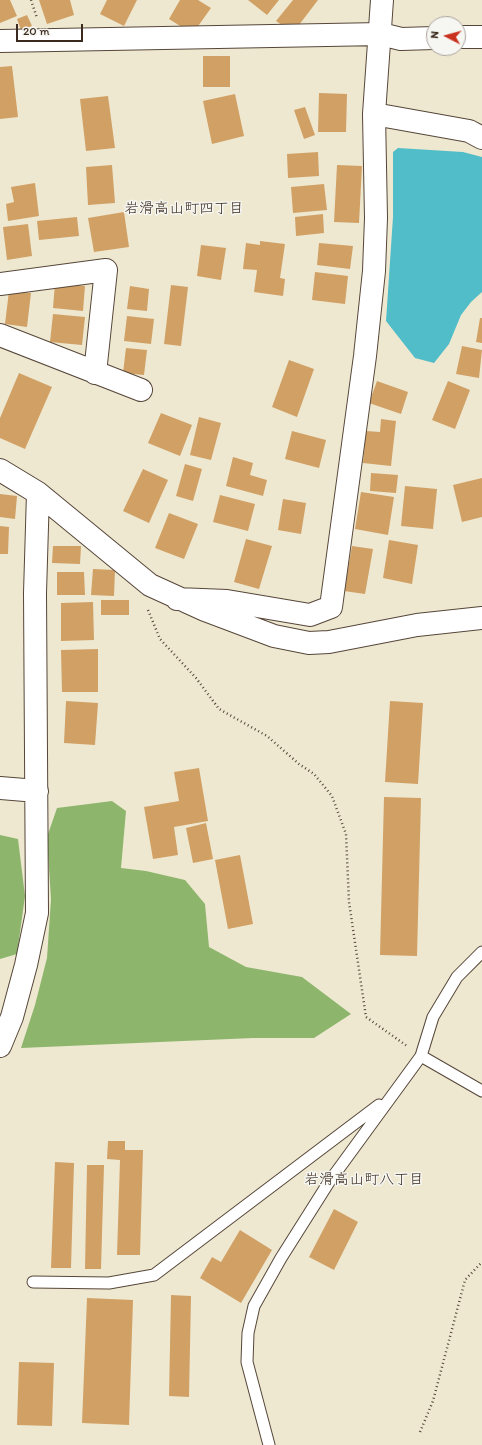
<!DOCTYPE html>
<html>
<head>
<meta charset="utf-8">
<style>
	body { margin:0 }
	#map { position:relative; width:482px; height:1445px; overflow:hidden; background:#eee8d1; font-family:Itim,sans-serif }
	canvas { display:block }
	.north { position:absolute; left:426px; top:16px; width:40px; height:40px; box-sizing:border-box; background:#f6f6f2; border:1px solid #aba49d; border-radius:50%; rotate:276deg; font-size:11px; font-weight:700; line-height:16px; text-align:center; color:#3b2a1e }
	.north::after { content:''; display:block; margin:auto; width:14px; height:18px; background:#c8321e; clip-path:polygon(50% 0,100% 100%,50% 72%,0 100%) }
	.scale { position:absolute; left:16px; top:24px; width:67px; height:18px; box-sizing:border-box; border:2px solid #3b2a1e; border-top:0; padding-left:5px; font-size:12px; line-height:14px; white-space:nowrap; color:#3b2a1e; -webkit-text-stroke:3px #f6f6f2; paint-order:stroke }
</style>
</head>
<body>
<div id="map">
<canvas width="482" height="1445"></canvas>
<div class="north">N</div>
<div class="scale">20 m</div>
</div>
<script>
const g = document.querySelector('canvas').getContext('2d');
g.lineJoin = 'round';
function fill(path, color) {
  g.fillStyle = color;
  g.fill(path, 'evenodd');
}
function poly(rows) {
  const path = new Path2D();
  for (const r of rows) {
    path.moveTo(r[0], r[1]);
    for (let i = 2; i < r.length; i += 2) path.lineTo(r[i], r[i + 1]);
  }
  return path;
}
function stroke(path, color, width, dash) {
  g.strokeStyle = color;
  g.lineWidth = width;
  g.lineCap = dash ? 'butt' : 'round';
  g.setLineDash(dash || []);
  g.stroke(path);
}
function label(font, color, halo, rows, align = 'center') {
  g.font = font + ' Itim,"Klee One",sans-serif';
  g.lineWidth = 3;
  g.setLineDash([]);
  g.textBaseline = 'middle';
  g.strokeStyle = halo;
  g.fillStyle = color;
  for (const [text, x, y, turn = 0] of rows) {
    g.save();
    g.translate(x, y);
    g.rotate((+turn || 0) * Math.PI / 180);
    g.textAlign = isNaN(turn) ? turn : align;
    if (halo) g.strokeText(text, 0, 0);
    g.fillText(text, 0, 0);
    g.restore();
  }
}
fill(poly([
	[112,801,126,811,121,868,146,871,185,880,205,904,209,947,246,967,302,977,351,1014,314,1038,253,1038,21,1048,35,1005,47,958,51,899,47,837,57,808],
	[0,835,18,839,25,896,17,954,0,959]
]), '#8db66c');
fill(poly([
	[398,148,463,152,482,157,482,292,471,302,461,315,449,344,434,363,415,358,386,321,393,217,393,152]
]), '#50bdc8');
fill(poly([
	[0,0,10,0,17,16,0,23],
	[39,0,70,0,74,15,47,24],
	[107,0,137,0,124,26,100,14],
	[180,0,198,0,211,8,196,29,185,29,169,19],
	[248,0,279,0,267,15],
	[293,0,318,0,299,25,282,25,276,21],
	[27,15,32,26,21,30,17,19],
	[203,56,230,56,230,87,203,87],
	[12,66,18,117,0,119,0,67],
	[319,93,347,94,346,132,318,132],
	[235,94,244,136,212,144,203,101],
	[108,96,115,148,86,151,80,99],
	[305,107,315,135,304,139,294,110],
	[318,152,319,176,288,178,287,154],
	[112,165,115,203,88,205,86,167],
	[337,165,362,166,359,223,334,222],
	[35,183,39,216,8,221,6,204,14,202,11,187],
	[324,184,327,210,293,213,291,187],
	[124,212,129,247,94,252,88,218],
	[323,214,324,233,296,236,295,217],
	[77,217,79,236,39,240,37,221],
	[28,224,32,256,7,260,3,227],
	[260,241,285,244,280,278,285,279,283,296,254,292,257,270,243,269,246,243,260,245],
	[319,243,353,246,350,269,317,265],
	[201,245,226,248,221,280,197,276],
	[315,272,348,276,345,304,312,300],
	[55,283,85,286,83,311,53,308],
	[171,285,188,287,181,346,164,344],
	[130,286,149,289,147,311,127,309],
	[9,291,31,293,27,327,5,324],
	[53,314,85,317,82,345,50,342],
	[127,316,154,319,151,344,124,341],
	[480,318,482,318,482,343,476,342],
	[462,346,482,350,479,378,456,374],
	[126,348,147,350,144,375,123,373],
	[289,360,314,369,297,417,272,407],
	[19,373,52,387,25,449,0,438,0,418],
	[377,381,408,392,401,414,369,403],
	[448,381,470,390,455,429,432,420],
	[161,413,192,425,180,456,148,443],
	[199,417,221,423,211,460,190,455],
	[381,419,396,421,391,466,363,463,366,431,380,432],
	[292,431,326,440,319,468,285,459],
	[233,457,253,463,250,475,267,480,263,496,226,486],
	[185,464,202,469,193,501,176,496],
	[143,469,168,480,149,523,123,511],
	[371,473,398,475,396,493,370,491],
	[482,478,482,517,462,522,453,485],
	[405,486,437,489,433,529,401,526],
	[361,492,394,497,388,535,355,529],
	[0,494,17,496,15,519,0,517],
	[220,495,255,504,248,531,213,522],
	[283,499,306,503,301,534,278,530],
	[169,513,198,524,184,559,155,548],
	[0,526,9,527,8,554,0,554],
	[246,539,272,546,259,589,234,582],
	[389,540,418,545,412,584,383,578],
	[53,546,81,546,80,564,52,563],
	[352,546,373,549,365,594,344,591],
	[93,569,115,570,114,596,91,595],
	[57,572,84,572,85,595,57,595],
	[101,600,129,600,129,615,101,615],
	[93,602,94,640,61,641,61,603],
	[98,649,98,692,62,692,61,650],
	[66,701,98,703,95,745,64,743],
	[390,701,423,703,418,784,385,782],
	[199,768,208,821,174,827,178,855,153,859,144,807,179,801,174,772],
	[384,797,421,798,417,956,380,955],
	[206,823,213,859,193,863,186,828],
	[240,855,253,924,228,929,215,860],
	[108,1141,125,1141,125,1150,143,1150,140,1255,117,1255,120,1160,107,1159],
	[55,1162,74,1163,71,1268,51,1268],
	[87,1165,104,1165,101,1269,85,1269],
	[334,1209,358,1222,334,1270,309,1257],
	[240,1230,272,1250,241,1303,200,1278,212,1257,221,1262],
	[171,1295,191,1296,189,1397,169,1396],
	[87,1298,133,1300,129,1425,82,1423],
	[19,1362,54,1363,52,1426,17,1425]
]), '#d1a064');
const lane = poly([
	[421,1056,482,1091],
	[33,1282,109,1283,154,1275,379,1105],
	[269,1445,247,1362,248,1333,254,1306,281,1258,329,1182,421,1056,433,1017,457,977,482,952]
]);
const street = poly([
	[458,37,482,37],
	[0,41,381,34,401,39,434,38],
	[374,114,469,131,482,138],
	[0,284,106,270,95,373],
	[0,335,141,390],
	[0,470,38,493,150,585,205,610,274,636,309,643,329,642,417,625,482,618],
	[177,599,227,601,310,615,331,607,365,356,374,271,376,218,374,114,382,0],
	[0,788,37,791],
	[0,1046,12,1017,26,965,37,913,35,593,38,493]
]);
stroke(lane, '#564639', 13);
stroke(street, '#564639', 24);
stroke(poly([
	[31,0,37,18],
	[148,610,160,639,196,678,219,709,267,736,299,764,314,774,332,796,346,834,349,902,366,1017,407,1046],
	[420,1432,433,1401,465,1280,482,1262]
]), '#564639', 2.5, [1, 3]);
stroke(lane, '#fff', 11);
stroke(street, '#fff', 22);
label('15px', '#3b2a1e', '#f6f6f2', [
	["岩滑高山町四丁目",184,209],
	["岩滑高山町八丁目",364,1180]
]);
</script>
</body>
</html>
